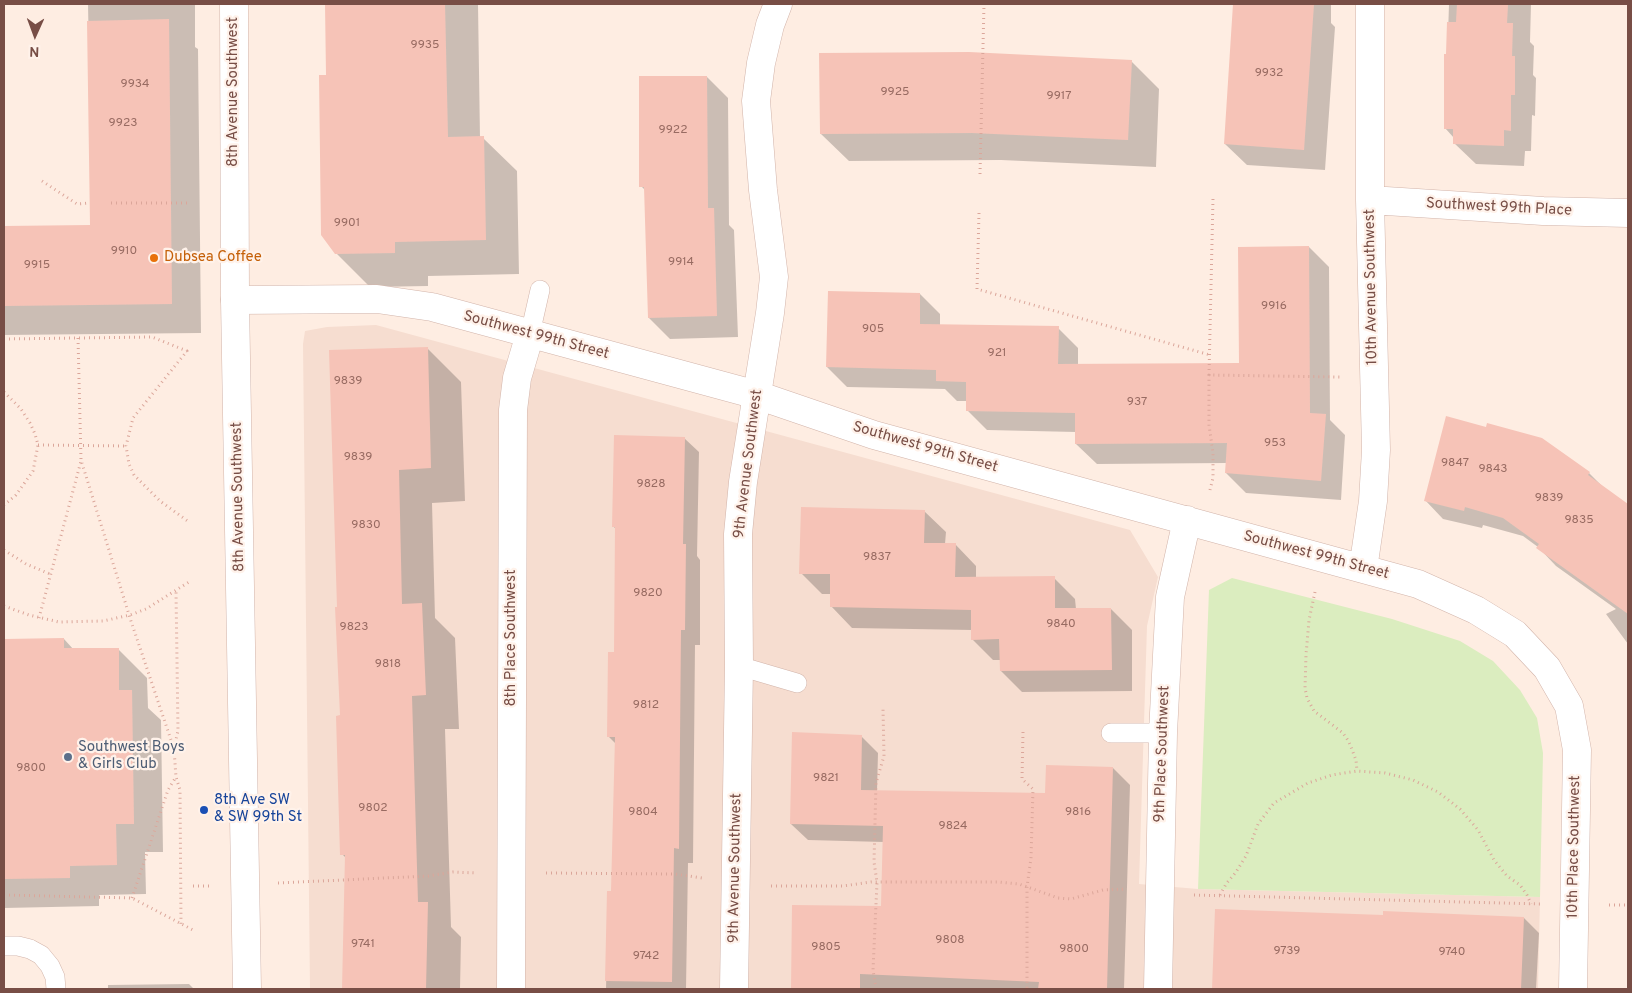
<!DOCTYPE html>
<html>
<head>
<meta charset="utf-8">
<style>
	body { margin:0 }
	#map { position:relative; width:1632px; height:993px; overflow:hidden; background:#feede2; font-family:Overpass,sans-serif }
	canvas { display:block }
	.frame { position:absolute; inset:0; border:5px solid #784e46; pointer-events:none }
	.north { position:absolute; left:10px; top:10px; width:50px; height:50px; -webkit-text-stroke:4px #fff2ea; paint-order:stroke; rotate:182deg; font-size:14px; font-weight:700; line-height:20px; text-align:center; color:#784e46 }
	.north::after { content:''; display:block; margin:auto; width:18px; height:22px; background:#784e46; clip-path:polygon(50% 0,100% 100%,50% 72%,0 100%) }
</style>
</head>
<body>
<div id="map">
<canvas width="1632" height="993"></canvas>
<div class="frame"></div>
<div class="north">N</div>
</div>
<script>
const g = document.querySelector('canvas').getContext('2d');
g.lineJoin = 'round';
function fill(path, color) {
  g.fillStyle = color;
  g.fill(path, 'evenodd');
}
function poly(rows) {
  const path = new Path2D();
  for (const r of rows) {
    path.moveTo(r[0], r[1]);
    for (let i = 2; i < r.length; i += 2) path.lineTo(r[i], r[i + 1]);
  }
  return path;
}
function stroke(path, color, width, dash) {
  g.strokeStyle = color;
  g.lineWidth = width;
  g.lineCap = dash ? 'butt' : 'round';
  g.setLineDash(dash || []);
  g.stroke(path);
}
function label(font, color, halo, rows, align = 'center') {
  g.font = font + ' Overpass,sans-serif';
  g.lineWidth = 4.5;
  g.setLineDash([]);
  g.textBaseline = 'middle';
  g.strokeStyle = halo;
  g.fillStyle = color;
  for (const [text, x, y, turn = 0] of rows) {
    g.save();
    g.translate(x, y);
    g.rotate((+turn || 0) * Math.PI / 180);
    g.textAlign = isNaN(turn) ? turn : align;
    if (halo) g.strokeText(text, 0, 0);
    g.fillText(text, 0, 0);
    g.restore();
  }
}
fill(poly([
	[376,325,1130,530,1158,577,1147,626,1139,884,1198,889,1540,897,1538,989,310,989,303,344,305,331,327,327]
]), '#f6ddd0');
fill(poly([
	[1232,578,1392,619,1460,641,1493,661,1520,690,1537,718,1543,753,1540,897,1198,889,1209,590]
]), '#dbedbf');
fill(poly([
	[88,4,195,4,195,47,198,49,201,333,4,335,4,227,92,226],
	[326,4,478,4,480,138,483,138,517,171,519,274,428,276,428,286,370,287,336,253,327,76],
	[1235,4,1331,4,1331,23,1335,27,1325,170,1247,165,1225,144],
	[1449,4,1531,4,1530,42,1534,46,1533,75,1536,78,1535,116,1532,115,1531,151,1525,151,1524,166,1476,164,1454,143,1454,138,1445,128],
	[1131,61,1159,89,1156,167,1001,160,849,161,821,134],
	[707,77,728,98,729,225,734,230,738,337,670,339,649,318,646,191,641,186],
	[1309,247,1329,267,1330,420,1345,435,1341,500,1246,493,1226,473,1227,463,1097,464,1076,444,1076,432,987,430,967,410,967,401,957,401,945,389,847,387,827,367,920,294,940,314,940,326,1058,328,1078,348,1078,365,1240,364],
	[427,348,461,382,465,501,432,503,435,618,455,638,459,729,445,729,451,927,461,937,460,989,343,989,346,858,342,854,341,717,338,608],
	[1487,428,1541,439,1589,473,1607,491,1628,506,1628,644,1606,614,1616,609,1556,566,1538,547,1523,536,1483,525,1482,528,1443,519,1425,500],
	[684,438,699,452,697,556,700,560,700,645,695,645,693,863,688,863,686,989,606,989,608,892,613,892,616,744,608,736,615,653,616,529,613,526],
	[924,511,946,532,945,544,955,544,976,566,976,578,1054,578,1075,599,1076,609,1111,609,1132,630,1132,691,1022,692,1001,671,1001,660,993,660,972,639,972,630,852,628,831,606,831,594,822,594,801,573],
	[64,639,74,650,118,649,147,678,148,708,161,720,163,852,145,852,146,894,99,895,99,906,4,908,4,640],
	[861,736,878,753,877,791,1046,794,1113,768,1130,785,1124,989,792,989,793,907,883,907,884,842,808,840,791,824],
	[1217,910,1384,916,1524,918,1539,933,1536,989,1213,989],
	[189,984,194,989,108,989,108,985]
]), '#0003');
fill(poly([
	[325,4,445,4,448,137,484,136,486,240,395,242,395,253,335,254,321,235,319,75,326,75],
	[1233,4,1314,4,1304,150,1224,144],
	[1457,4,1508,5,1507,23,1513,23,1512,56,1515,56,1515,95,1511,95,1511,131,1504,130,1504,146,1453,144,1453,129,1444,129,1444,54,1446,54,1447,22,1456,22],
	[169,19,172,304,4,306,4,226,90,225,87,21],
	[969,52,1132,60,1128,140,972,133,820,134,819,53],
	[639,76,707,76,708,208,714,208,717,316,648,318,644,187,639,187],
	[1309,246,1310,413,1326,414,1321,481,1225,473,1227,443,1075,444,1075,413,966,411,966,382,936,381,936,370,826,367,828,291,920,293,920,324,1059,326,1058,364,1239,363,1238,247],
	[428,347,431,468,399,470,402,604,422,603,426,695,412,696,418,902,428,902,426,989,342,989,345,855,340,855,336,716,340,715,335,607,337,607,329,350],
	[1446,416,1486,427,1487,423,1542,438,1590,472,1588,475,1628,504,1628,614,1536,548,1539,544,1503,518,1465,507,1464,511,1424,501],
	[614,435,685,437,683,544,686,544,685,630,681,630,679,849,674,848,672,982,605,981,607,891,611,891,615,737,607,737,608,652,614,652,615,527,612,527],
	[801,507,925,510,924,543,956,543,955,577,1055,576,1055,608,1111,608,1112,670,1000,671,999,639,971,640,971,610,830,607,830,574,799,574],
	[64,638,64,648,119,648,119,690,132,690,134,824,116,824,117,865,70,866,70,878,4,879,4,639],
	[792,732,862,735,861,790,1045,793,1046,765,1113,767,1107,989,1038,989,1039,982,860,974,860,989,791,989,792,905,881,906,883,826,790,824],
	[1215,909,1383,915,1383,911,1524,917,1521,989,1212,989]
]), '#f6c3b7');
const service = poly([
	[530,334,540,290],
	[739,666,797,683],
	[1111,733,1163,733],
	[4,946,18,946,30,949,41,955,50,966,55,977,56,989]
]);
const minor = poly([
	[1370,200,1543,211,1628,213],
	[235,300,377,299,432,307,757,395,874,435,1418,584,1476,610,1515,634,1547,668,1569,706,1577,750,1573,989],
	[1363,569,1373,501,1376,450,1370,200,1370,4],
	[511,989,513,410,517,378,530,334],
	[734,989,739,666,738,534,743,482,770,313,774,277,763,190,756,101,761,63,770,25,778,4],
	[1158,989,1163,733,1170,597,1187,520]
]);
const tertiary = poly([
	[234,4,235,300,247,989]
]);
stroke(service, '#d2b4aa', 20);
stroke(minor, '#d2b4aa', 29);
stroke(tertiary, '#d2b4aa', 29);
stroke(poly([
	[980,174,984,4],
	[42,181,77,204,90,203],
	[111,203,190,203],
	[979,213,977,289,1210,355],
	[78,338,81,460,131,621,174,749,176,777,180,790,181,924],
	[4,339,152,337,187,351,133,418,126,446,129,464,134,475,160,501,189,522],
	[1209,375,1213,198],
	[4,392,21,409,30,423,35,434,38,445,33,471,16,495,4,505],
	[38,445,126,446],
	[1210,490,1213,478,1213,453,1209,425,1209,375,1340,377],
	[4,550,26,564,50,574],
	[1315,592,1309,620,1306,655,1305,688,1307,698,1314,711,1343,733,1349,742,1356,760,1357,771],
	[4,606,29,615,59,622,103,621,130,615,146,609,189,582],
	[39,618,81,461],
	[1023,732,1022,779,1033,789,1031,858,1027,887,1027,989],
	[174,748,178,731,176,591],
	[546,873,675,874,702,878],
	[278,883,428,876,453,872,477,873],
	[193,886,211,886],
	[771,886,843,886,871,882,999,882,1019,884,1058,898,1071,899,1103,890,1126,889],
	[4,895,132,898,193,930],
	[1194,895,1540,904],
	[1220,895,1226,884,1236,872,1246,856,1258,824,1274,803,1308,783,1332,775,1357,771,1385,773,1413,780,1438,792,1460,809,1478,830,1494,860,1507,876,1520,885,1527,895,1531,904],
	[132,898,168,790,176,777],
	[1609,905,1628,905],
	[876,989,873,970,877,882,874,862,876,783,884,756,883,709]
]), '#dba69a', 3, [1, 4]);
stroke(service, '#fff', 19);
stroke(minor, '#fff', 28);
stroke(tertiary, '#fff', 28);
for (const [x, y, r, color] of [
	[154,258,5,"#e8710a"],
	[68,757,5,"#5c6f8a"],
	[204,810,5,"#1a4fb4"]
]) {
  const dot = new Path2D();
  dot.arc(x, y, r, 0, 2 * Math.PI);
  g.fillStyle = color;
  g.fill(dot);
  stroke(dot, '#fff2ea', 2);
}
label('12px', '#986b62', null, [
	["9935",425,46],
	["9932",1269,74],
	["9934",135,85],
	["9925",895,93],
	["9917",1059,97],
	["9923",123,124],
	["9922",673,131],
	["9901",347,224],
	["9910",124,252],
	["9914",681,263],
	["9915",37,266],
	["9916",1274,307],
	["905",873,330],
	["921",997,354],
	["9839",348,382],
	["937",1137,403],
	["953",1275,444],
	["9839",358,458],
	["9847",1455,464],
	["9843",1493,470],
	["9828",651,485],
	["9839",1549,499],
	["9835",1579,521],
	["9830",366,526],
	["9837",877,558],
	["9820",648,594],
	["9840",1061,625],
	["9823",354,628],
	["9818",388,665],
	["9812",646,706],
	["9800",31,769],
	["9821",826,779],
	["9802",373,809],
	["9804",643,813],
	["9816",1078,813],
	["9824",953,827],
	["9808",950,941],
	["9741",363,945],
	["9805",826,948],
	["9800",1074,950],
	["9739",1287,952],
	["9740",1452,953],
	["9742",646,957]
]);
label('15px', '#784e46', '#fff2ea', [
	["8th Avenue Southwest",234,92,-90],
	["Southwest 99th Place",1499,208,3],
	["10th Avenue Southwest",1372,287,-91],
	["Southwest 99th Street",536,336,15],
	["Southwest 99th Street",925,448,16],
	["9th Avenue Southwest",749,464,-83],
	["8th Avenue Southwest",239,497,-91],
	["Southwest 99th Street",1316,556,15],
	["8th Place Southwest",512,638,-90],
	["9th Place Southwest",1163,754,-88],
	["10th Place Southwest",1575,847,-89],
	["9th Avenue Southwest",736,868,-89]
]);
label('15px', '#c56008', '#fff2ea', [
	["Dubsea Coffee",164,258]
], 'left');
label('15px', '#4e5e75', '#fff2ea', [
	["Southwest Boys",78,748],
	["& Girls Club",78,765]
], 'left');
label('15px', '#164399', '#fff2ea', [
	["8th Ave SW",214,801],
	["& SW 99th St",214,818]
], 'left');
</script>
</body>
</html>
